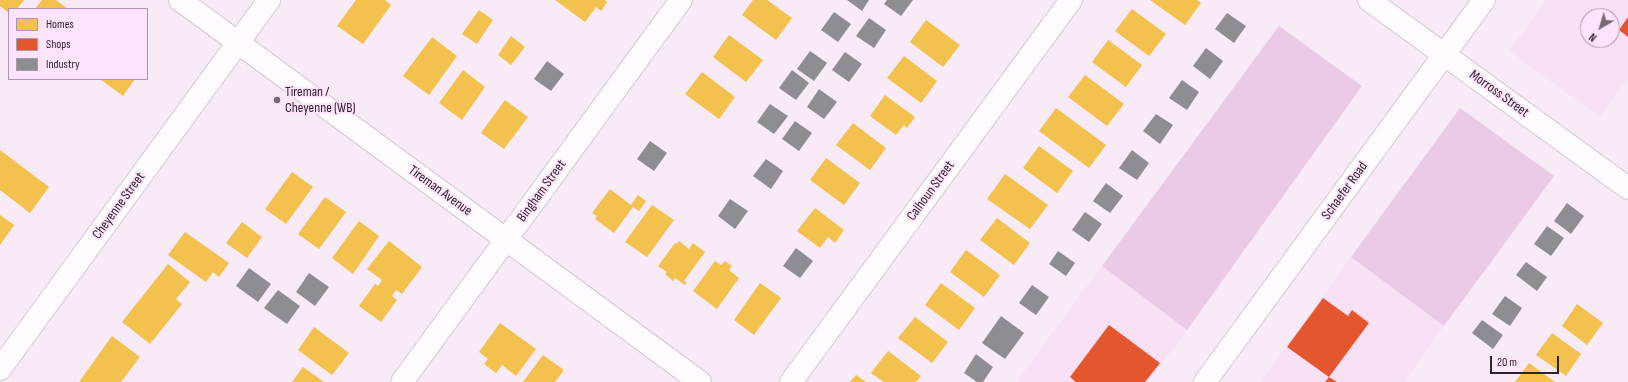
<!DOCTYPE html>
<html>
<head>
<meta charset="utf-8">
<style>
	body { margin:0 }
	#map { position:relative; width:1628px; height:382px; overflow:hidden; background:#f8eaf6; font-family:"Sofia Sans Condensed",sans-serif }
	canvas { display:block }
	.legend { position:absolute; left:8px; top:8px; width:140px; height:72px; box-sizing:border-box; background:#fee4fb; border:1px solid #ab97a9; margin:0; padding:5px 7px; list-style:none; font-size:12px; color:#2e242d }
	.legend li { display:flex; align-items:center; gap:8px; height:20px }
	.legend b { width:20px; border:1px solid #ab97a9 }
	.north { position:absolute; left:1580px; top:8px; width:40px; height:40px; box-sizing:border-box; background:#fee4fb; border:1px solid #ab97a9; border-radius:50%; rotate:218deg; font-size:11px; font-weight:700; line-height:16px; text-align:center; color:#2e242d }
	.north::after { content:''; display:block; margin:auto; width:14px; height:18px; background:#756973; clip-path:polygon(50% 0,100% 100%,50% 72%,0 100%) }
	.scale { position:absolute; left:1490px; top:356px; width:69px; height:18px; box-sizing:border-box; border:2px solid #2e242d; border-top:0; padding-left:5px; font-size:12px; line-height:14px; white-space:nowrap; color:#2e242d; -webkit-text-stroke:3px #fee4fb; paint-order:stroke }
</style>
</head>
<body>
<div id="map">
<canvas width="1628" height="382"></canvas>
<ul class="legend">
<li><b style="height:11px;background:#f2c14e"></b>Homes</li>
<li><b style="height:11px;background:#e4572e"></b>Shops</li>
<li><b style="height:11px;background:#8d8d92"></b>Industry</li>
</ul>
<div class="north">N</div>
<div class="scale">20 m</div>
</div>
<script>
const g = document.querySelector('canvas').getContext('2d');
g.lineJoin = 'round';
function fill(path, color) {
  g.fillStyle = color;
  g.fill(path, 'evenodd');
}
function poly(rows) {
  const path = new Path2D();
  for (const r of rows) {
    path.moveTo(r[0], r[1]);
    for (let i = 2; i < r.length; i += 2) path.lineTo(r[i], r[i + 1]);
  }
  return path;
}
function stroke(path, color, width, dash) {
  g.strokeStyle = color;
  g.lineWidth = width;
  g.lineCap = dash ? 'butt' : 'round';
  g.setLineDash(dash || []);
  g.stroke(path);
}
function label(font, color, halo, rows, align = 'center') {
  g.font = font + ' "Sofia Sans Condensed",sans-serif';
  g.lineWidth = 4;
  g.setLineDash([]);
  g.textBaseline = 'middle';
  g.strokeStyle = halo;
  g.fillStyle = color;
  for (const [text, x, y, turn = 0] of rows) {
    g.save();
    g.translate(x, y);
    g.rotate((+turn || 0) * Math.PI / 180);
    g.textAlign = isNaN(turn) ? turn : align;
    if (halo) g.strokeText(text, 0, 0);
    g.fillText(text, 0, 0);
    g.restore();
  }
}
fill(poly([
	[1546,0,1628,0,1628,79,1600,117,1509,51],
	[1588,16,1612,16,1612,40,1588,40],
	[1351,257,1444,326,1404,382,1260,382],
	[1102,266,1187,330,1148,382,1016,382]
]), '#f8e0f5');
fill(poly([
	[1279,26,1362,86,1187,330,1102,266],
	[1460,108,1554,176,1444,326,1351,257]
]), '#eacae7');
fill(poly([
	[0,0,24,0,17,9,9,9,9,13,0,6],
	[42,0,56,0,68,9,35,9],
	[356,0,385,0,391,5,363,44,337,26],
	[555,0,605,0,607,2,601,11,596,7,585,22],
	[753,0,767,0,792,18,776,40,742,15],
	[1150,0,1197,0,1201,3,1185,25],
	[1132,9,1166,34,1149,56,1115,31],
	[479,10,493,20,477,44,462,34],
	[926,20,960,45,943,67,910,42],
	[729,35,763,60,746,82,713,57],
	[511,36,525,47,511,65,498,55],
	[432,37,457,56,429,95,403,76],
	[1108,40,1142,65,1126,87,1092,62],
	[904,56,937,81,921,103,887,78],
	[463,70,485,87,462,120,439,103],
	[702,72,735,97,719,119,685,94],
	[1085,75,1124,104,1107,126,1068,97],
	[100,79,135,79,123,96],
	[885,95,915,117,907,128,904,125,896,135,870,116],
	[505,100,528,117,504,149,481,133],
	[1056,108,1106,145,1089,168,1039,131],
	[853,123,886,148,870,170,836,145],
	[1039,146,1073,171,1057,193,1023,168],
	[0,150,49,187,30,213,0,190],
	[826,158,860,183,844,205,810,180],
	[292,172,313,187,286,224,265,209],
	[1005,174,1048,205,1030,229,987,199],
	[610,189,631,205,638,195,646,201,639,211,633,207,614,233,595,219,597,216,592,213],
	[325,197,346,212,319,249,298,234],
	[652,205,674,220,647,257,625,242],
	[815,208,844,230,835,243,828,237,820,248,797,231],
	[0,215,14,225,0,245],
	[997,218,1030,243,1014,265,980,240],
	[359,221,379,236,353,274,332,258],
	[242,222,262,237,247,258,226,243],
	[185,232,229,263,219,277,213,272,206,282,168,255],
	[389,241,422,267,402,294,396,290,392,296,397,300,381,322,359,306,375,284,378,286,382,280,367,269],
	[679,241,689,249,693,243,705,252,684,281,687,283,685,285,675,278,673,281,665,274,667,272,658,266,675,243,677,244],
	[966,250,1000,275,984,297,950,272],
	[715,261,721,265,725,261,732,266,729,270,739,278,717,309,693,291],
	[168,264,190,282,176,299,182,304,150,344,122,322],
	[760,283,781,298,754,335,734,320],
	[941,283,975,308,959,330,925,305],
	[1577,304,1603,323,1587,345,1562,326],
	[915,317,948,342,932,363,898,338],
	[500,323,536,349,516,376,502,365,496,373,484,364,488,359,479,352],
	[314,327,349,353,332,375,298,350],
	[1552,333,1581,354,1566,376,1536,355],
	[112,336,140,357,121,382,79,382],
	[888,351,921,376,916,382,884,382,871,373],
	[543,355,564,370,555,382,523,382],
	[1529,363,1555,382,1515,382],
	[303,367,324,382,292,382],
	[856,375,866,382,850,382]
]), '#f2c14e');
fill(poly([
	[1628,17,1628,37,1619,30],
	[1323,298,1348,316,1352,310,1369,323,1329,377,1287,347],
	[1109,325,1160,363,1145,382,1076,382,1070,377],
	[1329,377,1337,382,1325,382]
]), '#e4572e');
fill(poly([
	[847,0,869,0,862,11],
	[887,0,913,0,901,16,884,4],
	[834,12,851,24,838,42,821,30],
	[1227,13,1246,26,1234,43,1215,29],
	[869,18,886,30,874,48,856,36],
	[1206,48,1223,61,1210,79,1193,66],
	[810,51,827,63,814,81,797,69],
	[845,52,862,64,849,82,832,70],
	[547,61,564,74,551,91,534,79],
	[792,70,809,83,796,100,779,88],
	[1182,80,1199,92,1187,110,1169,98],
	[819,89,837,102,824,119,807,107],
	[770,104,788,116,774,134,757,122],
	[1156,114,1173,125,1160,144,1143,131],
	[795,121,812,133,799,151,782,139],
	[650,141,667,153,654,171,637,159],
	[1132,150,1149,163,1137,180,1119,168],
	[766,159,783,171,771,189,753,176],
	[1106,183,1123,196,1110,213,1093,201],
	[730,199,748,211,735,229,718,216],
	[1567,203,1584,216,1571,234,1554,221],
	[1085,212,1102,224,1089,242,1072,230],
	[1547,226,1564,238,1551,256,1534,244],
	[796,248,813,261,800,278,783,266],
	[1058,251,1075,263,1066,276,1049,264],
	[1526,262,1547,277,1537,291,1516,275],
	[249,268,271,284,258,302,236,286],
	[309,273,329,287,315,306,296,292],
	[1032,285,1049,297,1036,315,1019,303],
	[278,290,300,306,287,324,264,308],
	[1505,296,1522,308,1510,326,1492,314],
	[1001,316,1024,333,1005,359,982,343],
	[1482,320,1503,335,1493,349,1472,333],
	[976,354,993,367,983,382,977,382,964,373]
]), '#8d8d92');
const minor = poly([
	[180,0,700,382],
	[1369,0,1628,188],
	[0,369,269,0],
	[402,382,681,0],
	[791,382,1071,0]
]);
const major = poly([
	[1205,382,1484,0]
]);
stroke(minor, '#d2c7d1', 24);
stroke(major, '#d2c7d1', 24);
stroke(minor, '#fefcfe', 22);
stroke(major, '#fefcfe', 22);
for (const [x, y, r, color] of [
	[277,100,4,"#756973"]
]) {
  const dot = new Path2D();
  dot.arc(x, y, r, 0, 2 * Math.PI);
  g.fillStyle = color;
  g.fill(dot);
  stroke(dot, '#fee4fb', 1.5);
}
label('14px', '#2e242d', '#fee4fb', [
	["Tireman /",285,92],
	["Cheyenne (WB)",285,108]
], 'left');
label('14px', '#2e242d', '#fee4fb', [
	["Morross Street",1499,94,36],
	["Tireman Avenue",440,191,36],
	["Bingham Street",542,191,-54],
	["Calhoun Street",931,191,-54],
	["Schaefer Road",1345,191,-54],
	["Cheyenne Street",119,206,-54]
]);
</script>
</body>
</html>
